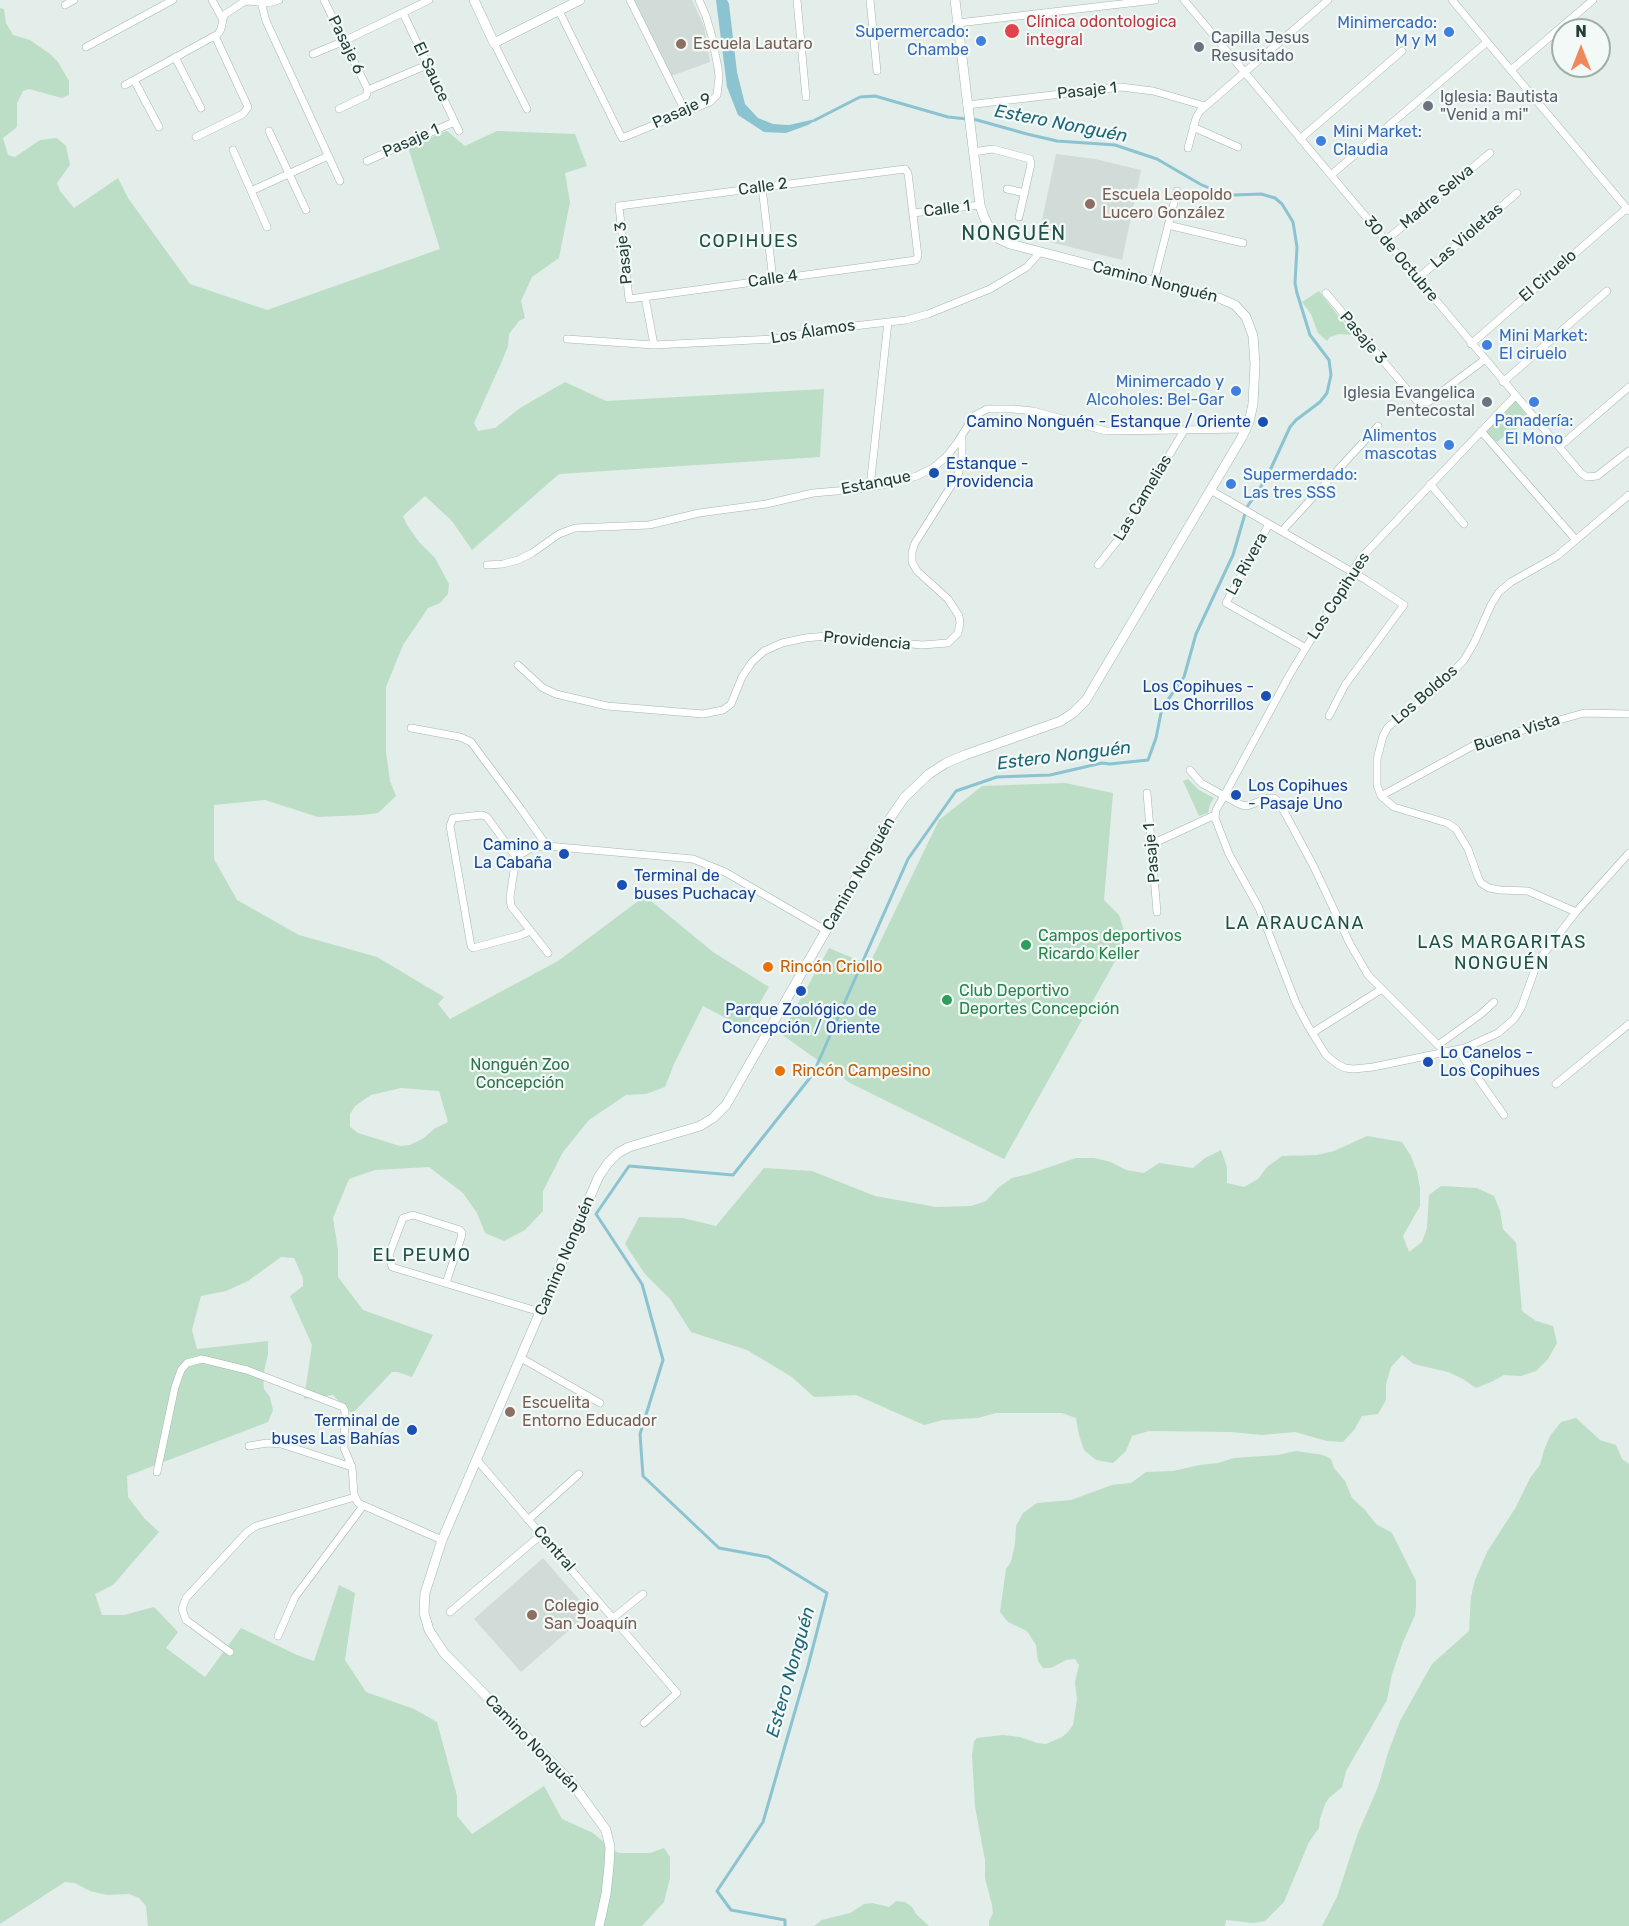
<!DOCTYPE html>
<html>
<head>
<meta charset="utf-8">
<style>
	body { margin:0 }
	#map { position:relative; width:1629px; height:1926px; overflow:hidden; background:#e3ede9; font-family:Rubik,sans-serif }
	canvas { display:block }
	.north { position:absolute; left:1551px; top:18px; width:60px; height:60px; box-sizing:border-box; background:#f3f9f6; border:2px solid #9faeaa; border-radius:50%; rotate:0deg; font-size:16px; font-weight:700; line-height:24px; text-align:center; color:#223e38 }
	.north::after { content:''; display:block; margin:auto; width:21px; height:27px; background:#f1885c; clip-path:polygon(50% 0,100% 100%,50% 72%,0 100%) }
</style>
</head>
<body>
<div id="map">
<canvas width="1629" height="1926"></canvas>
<div class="north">N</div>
</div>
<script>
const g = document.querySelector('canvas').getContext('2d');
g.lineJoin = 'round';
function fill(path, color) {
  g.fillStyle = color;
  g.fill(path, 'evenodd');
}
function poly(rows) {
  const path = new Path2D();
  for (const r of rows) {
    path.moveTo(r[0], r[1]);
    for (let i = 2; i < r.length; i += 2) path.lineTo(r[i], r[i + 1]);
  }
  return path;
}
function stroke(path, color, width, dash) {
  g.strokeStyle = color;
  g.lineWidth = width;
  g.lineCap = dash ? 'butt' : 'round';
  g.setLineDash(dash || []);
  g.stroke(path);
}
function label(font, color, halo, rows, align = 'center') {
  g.font = font + ' Rubik,sans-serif';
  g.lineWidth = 4.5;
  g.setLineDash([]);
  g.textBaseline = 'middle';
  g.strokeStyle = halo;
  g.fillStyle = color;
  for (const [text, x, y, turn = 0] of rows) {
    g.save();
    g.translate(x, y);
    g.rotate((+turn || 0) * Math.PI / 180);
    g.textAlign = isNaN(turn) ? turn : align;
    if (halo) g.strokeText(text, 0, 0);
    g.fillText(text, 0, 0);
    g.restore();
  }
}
fill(poly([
	[634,0,692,0,704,26,710,62,671,76],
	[1056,154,1095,159,1141,170,1122,260,1038,239],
	[543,1558,590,1612,521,1672,474,1619]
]), '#d1dcd8');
fill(poly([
	[0,8,4,9,6,23,13,35,30,40,50,54,58,62,69,81,69,95,62,98,29,89,23,91,17,103,17,127,3,138,8,155,15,157,40,140,57,138,66,146,70,165,57,183,60,191,74,208,118,178,128,198,190,284,267,310,440,249,408,147,447,131,465,146,497,131,575,134,587,166,565,173,570,202,559,258,532,277,521,301,525,318,519,321,509,334,508,346,502,361,474,423,478,431,495,428,520,408,565,382,606,401,824,389,820,457,559,474,472,550,452,521,425,496,403,516,407,525,419,542,435,558,449,584,448,594,440,603,428,608,403,645,386,687,386,752,390,781,396,796,378,813,362,815,318,817,265,800,214,805,214,859,237,900,299,935,377,957,444,997,438,1004,450,1019,558,961,645,896,713,952,769,987,745,1028,703,1006,674,1064,665,1087,646,1094,626,1095,589,1120,563,1152,543,1191,543,1211,525,1230,504,1241,485,1233,477,1213,463,1193,429,1167,375,1170,349,1179,333,1218,338,1250,338,1277,363,1310,433,1335,412,1377,398,1372,392,1372,352,1414,333,1395,304,1399,312,1345,290,1296,303,1286,303,1278,294,1258,281,1257,248,1281,226,1291,201,1296,192,1330,197,1349,268,1341,268,1354,263,1376,264,1389,270,1397,273,1410,268,1422,127,1476,128,1497,144,1518,159,1532,113,1585,95,1594,102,1615,124,1615,154,1607,178,1632,166,1648,205,1677,241,1628,297,1655,314,1661,339,1585,355,1593,345,1660,366,1692,414,1709,437,1722,457,1796,457,1816,472,1834,544,1786,562,1819,593,1833,613,1850,619,1853,650,1853,664,1848,670,1857,670,1878,664,1902,642,1926,148,1926,146,1906,139,1898,129,1894,107,1895,90,1891,75,1883,65,1882,0,1924],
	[401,1088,439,1091,448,1122,434,1129,424,1138,410,1145,400,1146,358,1133,350,1127,350,1114,355,1106,371,1095],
	[1319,291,1353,335,1339,334,1330,337,1327,341,1318,333,1311,314,1302,302],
	[1514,398,1531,421,1508,433,1497,442,1484,431],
	[1188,779,1199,790,1214,798,1210,804,1208,813,1199,816,1183,781],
	[1065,783,1113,793,1104,900,1119,915,1127,940,1004,1159,850,1083,781,1034,829,948,869,965,939,820,982,786],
	[1367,1136,1402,1142,1411,1156,1417,1172,1420,1188,1420,1206,1403,1236,1409,1252,1422,1242,1427,1228,1429,1195,1441,1186,1477,1188,1494,1196,1500,1211,1503,1229,1516,1243,1522,1311,1536,1321,1553,1326,1557,1343,1548,1359,1536,1371,1521,1376,1504,1375,1491,1382,1476,1388,1463,1379,1448,1372,1414,1364,1402,1355,1391,1367,1386,1384,1386,1400,1378,1414,1362,1416,1354,1430,1343,1442,1327,1441,1295,1432,1262,1435,1230,1432,1149,1431,1132,1436,1126,1451,1113,1463,1096,1460,1084,1450,1079,1435,1076,1418,1062,1413,996,1413,978,1418,943,1420,924,1425,856,1395,814,1397,792,1377,747,1350,691,1332,670,1299,645,1274,625,1244,639,1217,683,1218,716,1226,764,1168,812,1171,875,1196,936,1207,971,1206,986,1201,998,1188,1012,1178,1029,1174,1076,1158,1094,1158,1111,1162,1126,1170,1144,1173,1159,1163,1193,1168,1205,1158,1221,1150,1227,1167,1227,1183,1244,1187,1258,1179,1267,1167,1282,1156,1317,1155,1334,1151],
	[1576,1418,1600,1440,1616,1445,1622,1459,1629,1464,1629,1926,1322,1926,1337,1897,1358,1833,1378,1787,1388,1753,1400,1721,1432,1664,1469,1631,1471,1597,1475,1580,1487,1552,1516,1507,1530,1478,1540,1465,1544,1450,1550,1436,1561,1422],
	[1296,1451,1323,1455,1331,1459,1334,1468,1345,1481,1352,1498,1365,1510,1376,1524,1392,1533,1416,1581,1416,1606,1415,1615,1403,1642,1392,1674,1387,1700,1346,1771,1342,1787,1329,1798,1325,1804,1320,1819,1319,1828,1309,1842,1284,1902,1265,1921,1253,1923,1226,1920,1225,1926,989,1926,989,1921,993,1913,992,1905,985,1878,985,1860,975,1807,972,1755,974,1741,977,1738,1003,1735,1020,1737,1037,1743,1046,1744,1062,1737,1068,1732,1073,1725,1077,1699,1075,1682,1079,1665,1075,1659,1066,1660,1051,1668,1043,1668,1038,1661,1036,1645,1027,1631,1008,1622,1000,1612,1006,1569,1011,1562,1015,1544,1016,1526,1023,1513,1037,1503,1071,1500,1112,1485,1131,1483,1146,1472,1173,1471,1200,1465,1218,1463,1234,1458,1278,1455],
	[896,1901,905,1902,912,1907,916,1914,929,1926,814,1926,822,1920,850,1913,864,1904,872,1903,889,1907]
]), '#bcdec6');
fill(poly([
	[716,0,727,0,729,4,737,72,745,104,758,118,773,124,789,125,820,118,808,125,786,133,764,132,738,115,727,87]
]), '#8bc3d1');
stroke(poly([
	[785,1926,785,1920,731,1910,717,1891,763,1822,808,1666,827,1593,768,1557,719,1548,643,1476,640,1434,663,1360,642,1284,596,1214,629,1166,733,1175,813,1074,908,859,956,791,997,777,1050,775,1102,763,1110,764,1148,760,1156,738,1162,708,1184,677,1196,634,1233,555,1247,507,1266,479,1290,427,1296,420,1320,402,1327,393,1331,375,1329,360,1310,335,1297,293,1295,283,1297,247,1293,222,1282,204,1275,198,1261,194,1234,195,1220,193,1200,184,1157,159,1115,145,1057,141,1027,134,977,120,948,117,875,96,860,97,815,120]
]), '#8bc3d1', 3);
const street = poly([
	[212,0,222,18],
	[324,0,368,90],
	[630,0,685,111],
	[797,0,806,97],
	[870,0,877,71],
	[1184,0,1581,473,1587,477,1597,476,1629,451],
	[1452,0,1629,211],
	[261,2,266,21,340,181],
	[65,5,74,0],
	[559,11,622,138,710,102,717,95,719,77,718,68,712,37,706,16,699,0],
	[403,13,459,131],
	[958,23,1155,0],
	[494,43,527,109],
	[86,47,173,0],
	[313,54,344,41,429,0],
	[175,57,201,108],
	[1511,70,1593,0],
	[134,80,159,127],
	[125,85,218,34,221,29,224,15,242,3,248,1,268,3,279,0],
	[967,105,1121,87,1153,91,1205,106],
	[339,109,366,96,368,90,427,65],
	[1193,127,1238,147],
	[269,131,306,210],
	[196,137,243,114,248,107,215,36],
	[1300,139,1402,51],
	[1188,148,1196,118,1200,111,1328,0],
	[233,150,267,227],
	[973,152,993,149,1030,159,1031,164,1019,217],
	[367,161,454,122],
	[905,169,908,173,918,256,916,260,629,299,619,206,905,169],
	[1331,175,1487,42],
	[762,187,773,280],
	[1007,189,1025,193],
	[251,191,328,156],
	[913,213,980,205],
	[1168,225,1243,243],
	[1385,241,1490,153],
	[1417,279,1517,193],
	[1154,281,1177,191],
	[1326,293,1416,400,1420,403,1428,402,1484,360],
	[645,297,654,345],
	[567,339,654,345,774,339,845,327,906,320,928,314,990,289,1027,267,1040,252],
	[1471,344,1627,208],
	[1503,382,1607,291],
	[1515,396,1360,559,1290,674,1224,796,1216,810,1215,818,1229,854,1259,908,1296,1003,1308,1026,1326,1055,1337,1064,1345,1068,1354,1069,1373,1067,1465,1048,1498,1033,1514,1019,1521,1008,1538,961,1576,912,1629,853],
	[1481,431,1576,540],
	[1559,447,1629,387],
	[1430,484,1464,524],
	[870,487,888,322],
	[1212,491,1366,580,1404,605,1345,685,1329,716],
	[1269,524,1226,603,1306,648],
	[1282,531,1378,426],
	[487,565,503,564,518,560,532,553,559,534,575,528,649,525,699,513,766,504,813,493,860,489,891,483,917,476,933,468,946,457,957,443,974,416,987,409,1013,409,1033,411,1106,431,1247,429],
	[1098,565,1118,540,1185,429],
	[518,665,543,688,556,694,607,706,703,714,723,710,731,704,742,677,752,662,764,651,782,643,805,638,827,636,922,645,948,643,958,633,960,623,959,616,948,599,917,571,912,562,912,552,915,543,958,475,962,459,962,436],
	[411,728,460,737,471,742,521,809,547,846],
	[1190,770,1201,783,1239,804,1245,806,1250,805,1268,798,1274,798,1279,802,1314,867,1350,944,1368,975,1445,1052],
	[1147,793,1157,912],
	[1381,796,1478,743,1584,713,1629,714],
	[1152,844,1215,815],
	[516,857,533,847,547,846,693,859,725,872,827,931],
	[1576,912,1528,891,1500,890,1489,888,1481,883,1478,877,1468,849,1456,829,1447,823,1394,807,1381,796,1377,785,1377,759,1383,736,1388,727,1439,686,1464,660,1474,643,1491,605,1499,592,1511,582,1557,556,1629,495],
	[530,931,521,935,473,948,471,946,450,826,453,818,482,815,487,817,516,857,510,897,511,906,548,953],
	[1312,1033,1382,989],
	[1438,1045,1481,1014,1494,1002],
	[1458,1050,1504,1115],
	[1556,1084,1629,1024],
	[446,1283,461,1238,462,1233,460,1230,413,1215,403,1218,389,1255,392,1267,540,1312],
	[521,1358,600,1403],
	[249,1446,267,1443,281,1444,352,1467],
	[477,1460,677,1693,644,1723],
	[157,1472,175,1387,181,1370,187,1363,202,1359,247,1370,343,1407,345,1411,344,1448,352,1467,354,1494,358,1503,442,1540],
	[528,1520,579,1474],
	[450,1612,541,1535],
	[613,1618,643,1594],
	[278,1636,295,1597,363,1506],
	[230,1652,186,1620,182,1609,186,1598,247,1532,256,1526,355,1497]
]);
const secondary = poly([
	[474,0,494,43,580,0],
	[599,1926,606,1894,609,1866,610,1847,606,1830,572,1783,444,1653,429,1630,424,1613,425,1593,442,1540,540,1312,599,1176,608,1163,618,1153,629,1147,700,1126,713,1118,726,1105,891,817,904,798,929,774,946,763,965,755,1061,721,1073,713,1086,700,1242,437,1249,422,1253,404,1255,364,1253,336,1246,317,1235,305,1219,298,1010,244,999,239,990,229,984,217,980,205,955,0]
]);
stroke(street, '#a5b5b0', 8);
stroke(secondary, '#a1b8b1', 10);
stroke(street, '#fff', 7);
stroke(secondary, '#fff', 9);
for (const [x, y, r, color] of [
	[1012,31,8,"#e0444e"],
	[1449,32,6,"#3f7fe0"],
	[981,41,6,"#3f7fe0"],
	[681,44,6,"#8d6e63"],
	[1199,47,6,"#6b7280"],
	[1428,106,6,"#6b7280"],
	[1321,141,6,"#3f7fe0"],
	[1090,204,6,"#8d6e63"],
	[1487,345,6,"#3f7fe0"],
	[1236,391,6,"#3f7fe0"],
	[1487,402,6,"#6b7280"],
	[1534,402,6,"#3f7fe0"],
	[1263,422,6,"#1a4fb4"],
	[1449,445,6,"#3f7fe0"],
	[934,473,6,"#1a4fb4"],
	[1231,484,6,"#3f7fe0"],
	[1266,696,6,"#1a4fb4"],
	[1236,795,6,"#1a4fb4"],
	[564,854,6,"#1a4fb4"],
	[622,885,6,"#1a4fb4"],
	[1026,945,6,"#2e9e5b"],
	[768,967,6,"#e8710a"],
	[801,991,6,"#1a4fb4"],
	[947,1000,6,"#2e9e5b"],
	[1428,1062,6,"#1a4fb4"],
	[780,1071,6,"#e8710a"],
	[510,1412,6,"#8d6e63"],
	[412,1430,6,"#1a4fb4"],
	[532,1615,6,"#8d6e63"]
]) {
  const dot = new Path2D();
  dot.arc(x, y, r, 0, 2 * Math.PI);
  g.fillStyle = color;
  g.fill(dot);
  stroke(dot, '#f3f9f6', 2);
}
label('16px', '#be3a42', '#f3f9f6', [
	["Clínica odontologica",1026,22],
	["integral",1026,40]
], 'left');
label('16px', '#366cbe', '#f3f9f6', [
	["Minimercado:",1437,23],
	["M y M",1437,41],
	["Supermercado:",969,32],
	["Chambe",969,50],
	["Mini Market:",1333,132,"left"],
	["Claudia",1333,150,"left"],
	["Mini Market:",1499,336,"left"],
	["El ciruelo",1499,354,"left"],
	["Minimercado y",1224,382],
	["Alcoholes: Bel-Gar",1224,400],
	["Panadería:",1534,421,"center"],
	["El Mono",1534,439,"center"],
	["Alimentos",1437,436],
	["mascotas",1437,454],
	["Supermerdado:",1243,475,"left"],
	["Las tres SSS",1243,493,"left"]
], 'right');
label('16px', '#5b616d', '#f3f9f6', [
	["Capilla Jesus",1211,38],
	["Resusitado",1211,56],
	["Iglesia: Bautista",1440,97],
	["\"Venid a mi\"",1440,115],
	["Iglesia Evangelica",1475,393,"right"],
	["Pentecostal",1475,411,"right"]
], 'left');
label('16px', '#785e54', '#f3f9f6', [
	["Escuela Lautaro",693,44],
	["Escuela Leopoldo",1102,195],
	["Lucero González",1102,213],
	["Escuelita",522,1403],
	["Entorno Educador",522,1421],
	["Colegio",544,1606],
	["San Joaquín",544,1624]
], 'left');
label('16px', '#223e38', '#f3f9f6', [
	["Pasaje 6",346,45,64],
	["El Sauce",431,72,65],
	["Pasaje 1",1087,91,-6],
	["Pasaje 9",682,111,-25],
	["Pasaje 1",411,141,-24],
	["Calle 2",763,187,-8],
	["Madre Selva",1437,197,-40],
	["Calle 1",947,209,-7],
	["Las Violetas",1467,236,-41],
	["Pasaje 3",624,253,-96],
	["30 de Octubre",1401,259,50],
	["El Ciruelo",1548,276,-41],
	["Calle 4",773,279,-8],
	["Camino Nonguén",1155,282,14],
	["Los Álamos",813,332,-9],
	["Pasaje 3",1363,338,50],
	["Estanque",876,483,-11],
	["Las Camelias",1143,498,-59],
	["La Rivera",1247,564,-61],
	["Los Copihues",1339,596,-57],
	["Providencia",867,641,5],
	["Los Boldos",1425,695,-41],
	["Buena Vista",1517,733,-18],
	["Pasaje 1",1152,853,-95],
	["Camino Nonguén",859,874,-60],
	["Camino Nonguén",565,1256,-67],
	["Central",554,1549,49],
	["Camino Nonguén",532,1744,46]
]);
label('16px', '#164399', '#f3f9f6', [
	["Camino Nonguén - Estanque / Oriente",1251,422],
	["Estanque -",946,464,"left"],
	["Providencia",946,482,"left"],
	["Los Copihues -",1254,687],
	["Los Chorrillos",1254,705],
	["Los Copihues",1248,786,"left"],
	["- Pasaje Uno",1248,804,"left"],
	["Camino a",552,845],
	["La Cabaña",552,863],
	["Terminal de",634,876,"left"],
	["buses Puchacay",634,894,"left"],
	["Parque Zoológico de",801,1010,"center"],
	["Concepción / Oriente",801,1028,"center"],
	["Lo Canelos -",1440,1053,"left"],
	["Los Copihues",1440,1071,"left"],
	["Terminal de",400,1421],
	["buses Las Bahías",400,1439]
], 'right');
label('16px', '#27864d', '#f3f9f6', [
	["Campos deportivos",1038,936],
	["Ricardo Keller",1038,954],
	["Club Deportivo",959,991],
	["Deportes Concepción",959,1009]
], 'left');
label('16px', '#c56008', '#f3f9f6', [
	["Rincón Criollo",780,967],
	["Rincón Campesino",792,1071]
], 'left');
label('16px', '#2d754c', '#f3f9f6', [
	["Nonguén Zoo",520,1065],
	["Concepción",520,1083]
]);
label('italic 18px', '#1c667a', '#f3f9f6', [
	["Estero Nonguén",1061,124,11],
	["Estero Nonguén",1064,756,-7],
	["Estero Nonguén",791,1672,-74]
]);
g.letterSpacing = '1.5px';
label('18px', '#1e5046', '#f3f9f6', [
	["COPIHUES",749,242],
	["LA ARAUCANA",1295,924],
	["LAS MARGARITAS",1502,943],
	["NONGUÉN",1502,964],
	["EL PEUMO",422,1256]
]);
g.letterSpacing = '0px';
g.letterSpacing = '1.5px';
label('20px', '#1e5046', '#f3f9f6', [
	["NONGUÉN",1014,234]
]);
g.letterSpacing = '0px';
</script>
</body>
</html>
